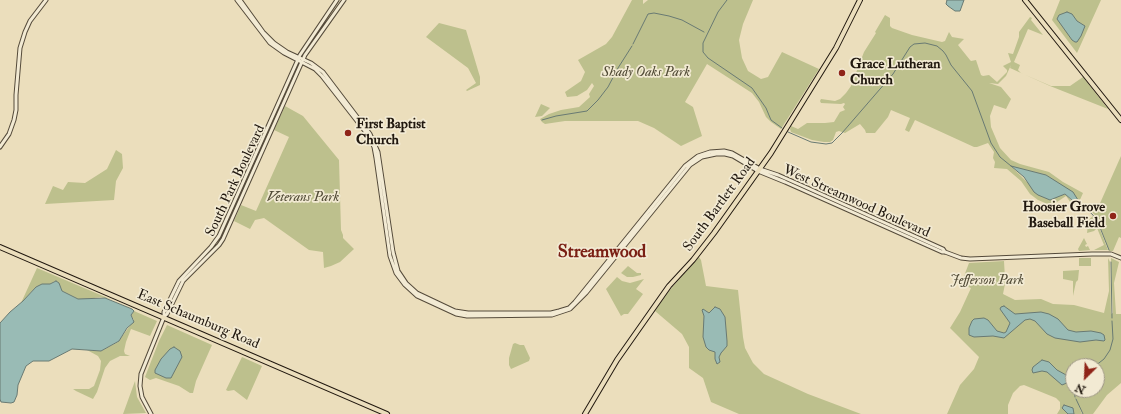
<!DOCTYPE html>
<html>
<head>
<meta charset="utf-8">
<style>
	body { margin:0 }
	#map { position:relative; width:1121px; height:414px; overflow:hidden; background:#ebdebc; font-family:"IM FELL Double Pica",serif }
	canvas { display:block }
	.north { position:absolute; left:1065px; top:358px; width:40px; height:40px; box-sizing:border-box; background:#f2ead3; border:1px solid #9e9685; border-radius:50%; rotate:204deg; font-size:11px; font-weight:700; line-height:16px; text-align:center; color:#21180f }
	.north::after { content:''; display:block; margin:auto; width:14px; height:18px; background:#8f2418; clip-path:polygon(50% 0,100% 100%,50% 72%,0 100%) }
</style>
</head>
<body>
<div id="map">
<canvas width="1121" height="414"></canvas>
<div class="north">N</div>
</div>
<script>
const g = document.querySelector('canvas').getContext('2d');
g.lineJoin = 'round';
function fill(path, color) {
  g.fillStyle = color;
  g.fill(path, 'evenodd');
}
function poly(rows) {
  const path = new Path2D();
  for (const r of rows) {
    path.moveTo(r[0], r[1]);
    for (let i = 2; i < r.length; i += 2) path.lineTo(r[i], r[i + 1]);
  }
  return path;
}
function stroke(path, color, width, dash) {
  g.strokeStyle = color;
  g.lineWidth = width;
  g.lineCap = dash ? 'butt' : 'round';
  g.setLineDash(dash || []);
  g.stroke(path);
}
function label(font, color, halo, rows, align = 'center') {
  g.font = font + ' "IM FELL Double Pica",serif';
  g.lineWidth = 3.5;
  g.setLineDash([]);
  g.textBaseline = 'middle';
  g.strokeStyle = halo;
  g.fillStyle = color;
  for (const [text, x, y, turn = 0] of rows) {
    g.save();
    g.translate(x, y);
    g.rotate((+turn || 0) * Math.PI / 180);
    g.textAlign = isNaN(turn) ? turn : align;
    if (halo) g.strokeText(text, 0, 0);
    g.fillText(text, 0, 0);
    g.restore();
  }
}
fill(poly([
	[632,0,643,0,643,4,648,0,753,0,743,24,739,40,742,58,748,71,761,79,768,77,782,52,819,69,781,129,771,122,766,117,759,102,752,93,707,64,685,102,693,107,702,136,681,146,654,128,638,121,565,121,545,124,542,122,540,119,549,114,561,110,579,107,590,97,589,94,594,86,592,83,587,90,577,96,567,97,565,92,581,81,585,72,578,60,606,44,612,37],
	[1060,0,1101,0,1077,53,1052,20],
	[885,15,890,18,890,26,892,28,912,35,942,42,945,41,949,32,952,37,964,39,958,45,970,60,971,61,976,60,981,75,983,76,989,75,997,82,1007,72,1007,70,1003,66,1011,62,1008,53,1013,54,1019,37,1019,32,1030,17,1032,18,1031,20,1043,35,1028,29,1014,62,1020,65,1018,70,1021,73,1051,86,1070,86,1083,77,1108,109,1050,86,1010,68,1011,65,1006,76,998,84,989,83,1001,87,1011,99,1006,109,994,105,990,116,991,127,1000,148,1011,160,1020,164,1049,172,1063,182,1083,193,1079,202,1077,199,1046,175,1012,167,1027,182,1058,196,1063,194,1066,195,1071,200,1078,202,1073,206,1066,196,1054,204,1050,205,1038,200,1030,194,1021,181,1007,169,994,168,995,162,993,158,994,152,988,143,977,147,974,147,915,120,909,132,905,130,910,118,891,110,888,117,875,133,866,133,865,130,860,124,845,133,839,131,836,132,833,140,830,142,824,142,812,140,791,132,790,129,791,126,798,129,807,123,825,123,834,122,840,112,845,110,843,107,845,104,844,103,841,104,821,103,820,101,821,99,835,101,840,99,846,93,851,86,864,52,876,33,875,32],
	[439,23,466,30,480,77,480,85,467,91,466,90,476,83,468,68,426,37],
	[541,104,550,108,542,116,535,117],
	[285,106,303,116,339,160,341,230,343,235,343,238,354,249,340,262,331,266,324,268,323,252,309,250,264,218,255,220,250,229,234,221,241,205,256,211,289,137,274,130],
	[116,150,122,154,123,168,116,181,114,200,45,204,53,186,63,190,68,182,85,183,107,169],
	[1121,156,1121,238,1119,237,1113,251,1109,251,1096,216,1084,205,1085,203,1097,210],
	[1093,216,1099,227,1108,250,1094,250,1104,245,1097,228,1094,231,1087,233,1088,225,1086,222],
	[1084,238,1087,244,1085,245,1086,247,1088,246,1090,250,1079,251,1078,249],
	[699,257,701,260,706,286,738,290,743,337,745,348,753,363,764,374,808,394,861,414,739,414,711,402,703,378,689,368,689,347,682,334,655,311,669,291],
	[1079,258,1091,258,1091,266,1079,266],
	[1108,258,1110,262,1111,314,1113,313,1111,258,1119,262,1114,283,1116,314,1121,314,1121,383,1107,395,1093,414,1083,414,1078,404,1082,414,1057,414,1060,409,1060,402,1056,398,1024,385,1020,386,1013,393,1008,405,1008,414,947,414,960,385,974,369,979,357,950,328,960,312,971,288,961,284,969,263,1004,261,1005,279,1015,279,1009,284,1005,284,1003,294,1015,300,1041,299,1053,304,1074,305,1104,313,1109,291],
	[1073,366,1097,366,1097,390,1073,390],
	[628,266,637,273,641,273,641,275,633,277,627,277,621,273],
	[37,268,110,299,101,297,87,299,78,299,62,291,59,283,55,281,50,284,44,284,36,287,21,303],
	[1079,270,1078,280,1076,282,1073,296,1073,281,1063,279,1063,271],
	[617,277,622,281,630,283,644,279,636,289,643,294,628,314,624,314,621,316,606,289],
	[134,311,157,321,150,336,131,329,126,342,124,351,125,354,130,356,120,356,110,361,105,368,97,392,93,399,76,391,73,389,89,389,94,386,100,370,101,361,98,356,87,350,101,351,118,342,134,320,131,315],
	[167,325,212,345,196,381,193,393,190,393,179,386,156,378,150,380,145,377,159,341],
	[515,343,520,345,524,345,530,358,529,361,511,369,509,365,509,358,513,344],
	[242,357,262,366,247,400,234,390,228,391,226,390],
	[135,381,137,397,146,413,123,414]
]), '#bdc08d');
const water = poly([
	[947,0,964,0,960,11,955,11,948,6,946,4,947,0],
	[1067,12,1072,14,1077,21,1085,26,1081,36,1077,42,1075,42,1072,40,1057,19,1059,15,1067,12],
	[1011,166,1046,175,1073,192,1078,200,1073,201,1065,194,1050,200,1038,195,1034,192,1024,177,1011,166],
	[56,281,59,283,62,291,78,299,105,298,132,309,134,311,131,315,134,322,127,328,119,341,101,351,72,349,49,361,33,361,26,366,18,385,17,395,14,402,11,403,1,402,0,399,0,323,10,312,23,301,36,287,42,284,50,284,56,281],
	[1004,306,1015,314,1041,312,1049,314,1058,319,1068,330,1076,332,1091,331,1101,333,1104,335,1105,340,1104,341,1096,340,1080,342,1055,338,1047,334,1035,321,1030,319,1025,320,1004,338,993,336,974,337,969,335,969,328,972,321,974,319,984,318,988,320,997,331,1004,333,1006,332,1010,323,1000,309,1001,307,1004,306],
	[715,307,720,309,725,317,727,341,727,346,721,353,719,357,720,362,717,364,715,359,715,352,709,350,706,347,703,337,704,316,702,310,703,309,709,313,715,307],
	[174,347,180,351,182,357,171,378,166,378,155,373,155,370,161,359,170,349,174,347],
	[1042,360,1049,362,1057,370,1068,376,1069,382,1062,385,1047,372,1042,371,1033,373,1032,370,1033,367,1042,360],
	[1064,405,1073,408,1074,414,1068,414,1062,408,1064,405]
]);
fill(water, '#99bbb5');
stroke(water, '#697a73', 1);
stroke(poly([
	[727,0,718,12,703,43,703,52,708,58,752,88,766,108,771,120,782,128],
	[633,44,648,14,654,13,669,16,682,20,704,32],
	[542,120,556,116,587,111,598,100,608,87,618,68,632,46],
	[788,132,811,142,826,144,832,143,842,133,893,74,910,47,914,44,925,43,937,46,943,51,946,55,951,65,972,91,991,143,1000,157,1011,166],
	[1077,201,1079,203],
	[1082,205,1093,215,1099,225,1109,250],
	[1111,262,1112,318],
	[1095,366,1104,359,1110,350,1113,339,1112,321],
	[1068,376,1073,375],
	[1074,390,1075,397],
	[1076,399,1083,414]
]), '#697a73', 1);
const minor = poly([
	[237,0,270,43,284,53,315,69,322,76,368,135,374,147,376,158,390,256,396,273,405,285,417,296,456,314,467,316,552,315,570,309,586,293,690,165,702,157,716,154,725,154,733,156,758,171,785,182,942,252,945,252,961,258,970,259,1092,254,1111,254,1121,258],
	[240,0,263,32,274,43,287,52,311,63,323,72,370,134,378,152,393,252,398,271,406,283,417,293,455,311,468,313,551,313,559,311,569,308,575,302,685,166,698,156,710,152,724,151,732,153,760,169,778,175,803,186,943,249,945,252],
	[0,147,9,134,14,120,16,110,16,95,20,48,25,32,30,21,46,0],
	[164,317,167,314,183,281,219,245,223,239,305,55,344,0],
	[151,414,142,397,140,386,141,374,164,317,164,312,179,281,211,247,219,236,300,55,337,0]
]);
const major = poly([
	[1025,0,1121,120],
	[0,247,387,414],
	[585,414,617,360,669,286,693,260,714,233,771,153,836,48,860,0]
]);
stroke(minor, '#544a3a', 5);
stroke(major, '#21180f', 6);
stroke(minor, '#f2ead3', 3);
stroke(major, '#ebdebc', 4);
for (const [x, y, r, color] of [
	[842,73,4,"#8f2418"],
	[348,133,4,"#8f2418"],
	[1113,216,4,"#8f2418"]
]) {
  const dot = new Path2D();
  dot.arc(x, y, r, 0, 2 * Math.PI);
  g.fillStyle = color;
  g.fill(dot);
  stroke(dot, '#f2ead3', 1.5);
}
label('bold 14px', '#21180f', '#f2ead3', [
	["Grace Lutheran",850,65],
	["Church",850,81],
	["First Baptist",356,125],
	["Church",356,141],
	["Hoosier Grove",1105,208,"right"],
	["Baseball Field",1105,224,"right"]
], 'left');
label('italic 14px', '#504a35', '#f2ead3', [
	["Shady Oaks Park",646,73],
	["Veterans Park",303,198],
	["Jefferson Park",987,281]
]);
label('14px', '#21180f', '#f2ead3', [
	["South Park Boulevard",236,181,-65],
	["West Streamwood Boulevard",856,202,24],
	["South Bartlett Road",720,205,-54],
	["East Schaumburg Road",198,320,23]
]);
label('bold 18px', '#7a1f14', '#f2ead3', [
	["Streamwood",602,253]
]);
</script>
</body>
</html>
